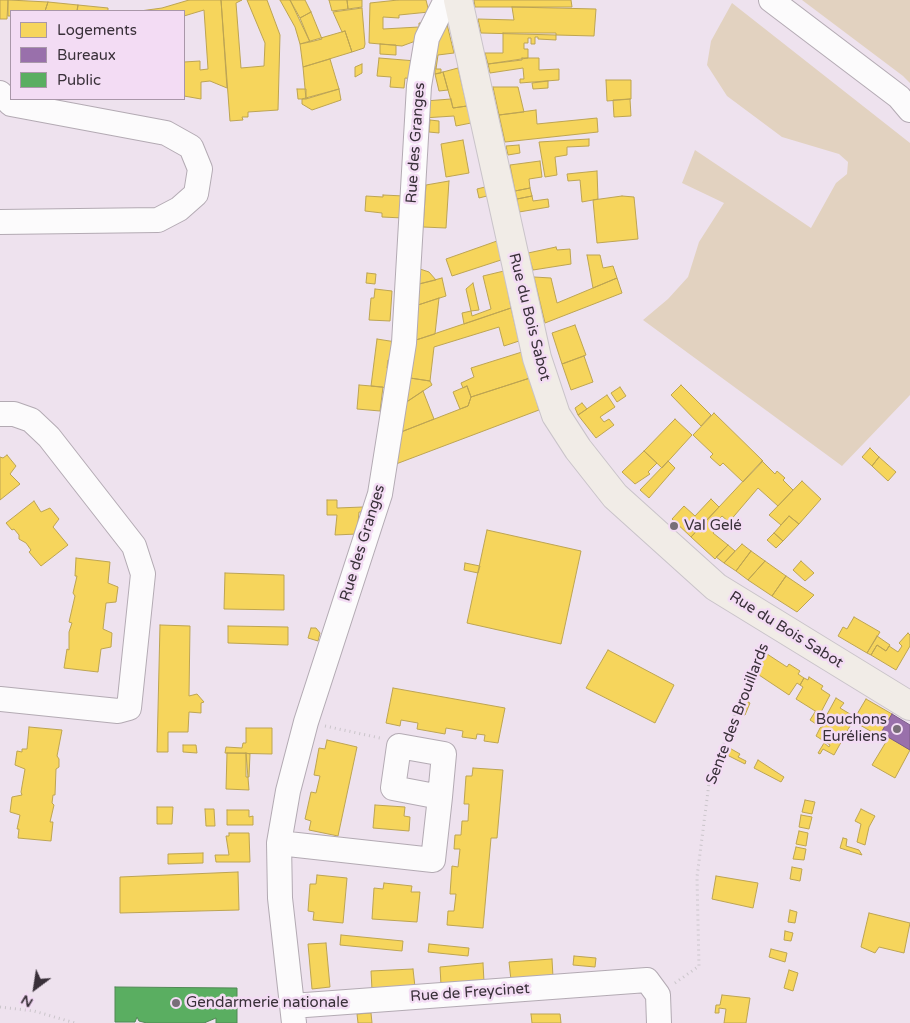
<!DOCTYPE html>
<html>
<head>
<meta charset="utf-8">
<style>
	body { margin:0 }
	#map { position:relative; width:910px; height:1023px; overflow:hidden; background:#eee2ee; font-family:"Varela Round",sans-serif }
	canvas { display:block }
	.legend { position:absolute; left:10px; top:10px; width:175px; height:90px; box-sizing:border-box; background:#f3dcf4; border:1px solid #a997a9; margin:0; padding:6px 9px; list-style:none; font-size:15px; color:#393039 }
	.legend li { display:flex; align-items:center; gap:10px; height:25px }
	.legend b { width:25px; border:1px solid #a997a9 }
	.north { position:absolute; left:10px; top:963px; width:50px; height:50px; -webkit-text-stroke:4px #f3dcf4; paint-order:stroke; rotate:211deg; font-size:14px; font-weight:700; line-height:20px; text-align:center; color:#393039 }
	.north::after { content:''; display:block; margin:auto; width:18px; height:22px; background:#393039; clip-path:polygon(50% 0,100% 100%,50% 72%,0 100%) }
</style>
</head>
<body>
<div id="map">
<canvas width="910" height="1023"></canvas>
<ul class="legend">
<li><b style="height:14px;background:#f6d55c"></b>Logements</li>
<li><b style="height:14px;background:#9970ab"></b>Bureaux</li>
<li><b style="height:14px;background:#5aae61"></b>Public</li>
</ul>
<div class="north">N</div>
</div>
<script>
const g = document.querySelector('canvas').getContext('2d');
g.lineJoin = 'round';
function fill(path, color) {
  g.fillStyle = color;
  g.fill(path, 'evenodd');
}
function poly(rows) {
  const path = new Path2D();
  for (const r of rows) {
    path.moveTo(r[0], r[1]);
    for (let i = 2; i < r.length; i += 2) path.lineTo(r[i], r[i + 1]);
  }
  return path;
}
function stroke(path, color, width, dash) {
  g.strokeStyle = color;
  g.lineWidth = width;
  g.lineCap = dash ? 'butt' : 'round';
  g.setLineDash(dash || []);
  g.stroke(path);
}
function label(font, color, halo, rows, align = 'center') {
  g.font = font + ' "Varela Round",sans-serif';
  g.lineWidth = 5;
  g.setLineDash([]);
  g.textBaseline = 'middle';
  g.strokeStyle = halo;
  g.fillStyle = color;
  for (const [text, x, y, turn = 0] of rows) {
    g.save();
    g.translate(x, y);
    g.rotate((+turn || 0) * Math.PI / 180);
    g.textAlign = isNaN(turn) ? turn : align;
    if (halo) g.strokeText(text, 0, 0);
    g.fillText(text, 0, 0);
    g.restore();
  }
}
fill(poly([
	[802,0,910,0,910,83,903,76],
	[732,3,910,143,910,395,842,466,643,320,668,299,688,277,699,242,724,203,682,183,695,150,811,228,836,183,847,174,848,162,839,154,782,137,727,96,707,65,711,41]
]), '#e2d2c0');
const homes = poly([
	[0,0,8,0,7,19,0,19,0,0],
	[8,0,9,0,48,2,45,11,11,11,11,16,8,16,8,0],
	[189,0,221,0,227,88,210,81,201,82,201,99,184,96,184,62,200,61,200,70,208,69,204,10,184,16,184,11,140,11,162,8,189,0],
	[221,0,242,0,236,3,241,68,264,66,265,43,247,0,267,0,280,35,278,110,248,112,248,117,242,117,243,120,230,121,221,0],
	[280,0,290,0,310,42,300,44,295,27,280,0],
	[290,0,305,0,311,12,300,18,290,0],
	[329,0,347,0,348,9,332,11,329,0],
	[347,0,362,0,362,7,348,9,347,0],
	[398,0,426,0,429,12,399,15,399,18,383,17,383,29,419,27,419,23,426,23,421,39,402,46,369,43,370,3,398,0],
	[474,0,571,0,572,7,475,7,474,0],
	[48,2,78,5,77,11,45,11,48,2],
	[78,5,108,8,108,11,77,11,78,5],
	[512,7,596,9,594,36,481,33,478,19,514,20,512,7],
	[362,8,365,44,364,48,352,52,345,31,342,32,333,12,362,8],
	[311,12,322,39,310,42,300,18,311,12],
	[446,20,454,53,438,55,436,69,441,69,441,73,435,74,435,66,428,65,446,20],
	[345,31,352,52,303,67,300,44,345,31],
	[503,33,556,33,556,40,538,39,538,37,535,37,535,44,531,44,531,38,528,38,528,43,524,43,524,49,528,49,528,58,488,64,485,53,503,53,503,33],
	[380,44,396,45,396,55,380,54,380,44],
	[379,58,416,61,414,79,405,78,404,88,390,87,391,77,377,76,379,58],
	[522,58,539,58,539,70,559,69,559,80,520,83,520,79,524,79,523,68,490,73,488,64,522,60,522,58],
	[330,59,339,89,306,99,303,67,330,59],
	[362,64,362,73,355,77,355,67,362,64],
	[458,68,467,106,453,108,443,72,458,68],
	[443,72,448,90,439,91,435,74,443,72],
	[606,80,631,80,631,99,607,101,606,80],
	[548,81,548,88,533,89,532,83,548,81],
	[493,87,518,87,524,112,499,115,493,87],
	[297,89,306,89,306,99,298,99,297,89],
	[339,89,341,100,312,110,302,104,302,99,339,89],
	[451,99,453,108,467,106,471,123,456,126,454,116,423,118,425,101,451,99],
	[630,99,631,116,614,117,613,100,630,99],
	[536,110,537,124,597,118,598,132,505,142,499,115,536,110],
	[430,120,439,121,439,133,429,132,430,120],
	[589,139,589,146,567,147,567,155,555,157,557,175,545,177,539,142,589,139],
	[463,140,469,173,446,177,441,144,463,140],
	[519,145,520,153,508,155,506,146,519,145],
	[540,161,542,177,529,179,530,188,515,191,510,165,540,161],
	[597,171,598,199,582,202,580,180,568,181,567,174,597,171],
	[449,181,446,228,423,227,426,185,449,181],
	[485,187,487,196,479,198,477,189,485,187],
	[530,188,532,196,517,199,515,191,530,188],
	[383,195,404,196,403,218,382,217,382,213,365,211,366,196,383,197,383,195],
	[532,196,533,201,548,199,549,207,519,212,517,199,532,196],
	[622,196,634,197,638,239,597,243,593,200,622,196],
	[497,241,501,260,452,276,446,259,497,241],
	[556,247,557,250,570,249,571,264,533,270,528,253,556,247],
	[587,255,600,255,603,268,613,266,617,278,593,288,587,255],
	[420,269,429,272,436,280,419,284,420,269],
	[504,271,511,308,464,324,462,313,471,311,472,316,491,309,483,276,504,271],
	[367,273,376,274,375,284,366,283,367,273],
	[534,277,551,278,557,303,617,278,622,293,545,323,534,277],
	[442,278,446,296,418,305,419,284,442,278],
	[473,283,479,310,471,311,466,289,473,283],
	[375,289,392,291,390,321,369,320,371,298,374,298,375,289],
	[439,298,435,334,416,340,418,305,439,298],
	[511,308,519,341,504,346,499,327,434,347,430,381,410,378,416,340,511,308],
	[575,325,586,355,562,364,552,333,575,325],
	[377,339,396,342,393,361,388,360,387,368,392,369,389,388,371,386,377,339],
	[522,352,530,378,471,397,467,386,463,388,461,383,474,377,471,368,522,352],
	[584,356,593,382,571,390,562,364,584,356],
	[410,378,430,381,432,385,405,403,410,378],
	[530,378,539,410,396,464,401,432,468,406,471,397,530,378],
	[359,385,383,387,380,411,357,409,359,385],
	[681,385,711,415,701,426,671,395,681,385],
	[467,386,471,397,468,406,460,409,453,392,467,386],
	[620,387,626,396,617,402,611,393,620,387],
	[423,391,434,419,401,432,405,403,423,391],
	[607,395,615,407,600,417,604,422,609,419,614,425,596,438,578,415,607,395],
	[582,403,587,409,578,415,575,408,582,403],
	[714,413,763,461,743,482,723,463,720,466,710,457,713,454,693,435,714,413],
	[675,419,692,435,662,468,644,451,675,419],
	[870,448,879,457,872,466,862,457,870,448],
	[644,451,657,463,648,472,650,474,635,484,622,472,644,451],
	[7,455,16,466,10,474,20,484,0,500,0,457,3,458,7,455],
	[879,457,896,472,888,481,872,466,879,457],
	[668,461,675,468,649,498,640,490,668,461],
	[762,461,775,474,777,471,785,478,783,480,793,490,778,506,758,488,729,522,722,516,719,519,723,522,713,533,728,545,715,559,691,537,762,461],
	[802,481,821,499,799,524,789,516,781,525,769,515,802,481],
	[711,499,719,507,691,537,672,519,684,506,695,516,711,499],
	[327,500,337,500,337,508,363,507,363,512,359,512,357,534,335,535,337,515,327,515,327,500],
	[34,501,41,512,50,508,59,519,53,527,68,545,41,566,29,552,31,550,26,543,19,539,19,535,14,529,12,530,6,523,34,501],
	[789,516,799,524,783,541,774,533,789,516],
	[487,530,581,551,561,644,467,623,487,530],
	[774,533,783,541,776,548,767,540,774,533],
	[742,544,751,551,736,571,724,563,742,544],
	[728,545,735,551,724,563,716,557,728,545],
	[751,551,765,561,748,580,736,571,751,551],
	[76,558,110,562,108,583,118,587,116,602,106,603,103,629,112,633,111,647,101,649,98,672,64,668,67,649,69,650,69,632,72,623,69,622,75,596,73,593,77,576,75,576,76,558],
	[765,561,786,576,772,596,748,580,765,561],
	[801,561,814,573,805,581,793,570,801,561],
	[465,563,480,566,478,573,464,570,465,563],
	[225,573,284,575,284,610,224,609,225,573],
	[786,576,814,595,797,612,772,596,786,576],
	[854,617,880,632,867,653,838,636,843,627,847,629,854,617],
	[160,625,190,626,189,696,197,694,204,702,201,703,201,713,189,712,188,732,168,732,168,752,157,752,160,625],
	[228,626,288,627,288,645,228,643,228,626],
	[311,628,316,628,320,633,318,641,308,638,311,628],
	[908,633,910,635,910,646,896,670,871,655,877,645,886,651,889,646,898,652,902,646,899,643,908,633],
	[877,636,890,645,886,651,877,645,871,655,867,653,877,636],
	[608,650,674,685,655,723,586,688,608,650],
	[764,652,787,667,789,664,800,671,798,674,804,678,800,685,797,683,789,695,756,673,764,652],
	[809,677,823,686,821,689,830,695,820,714,796,699,803,687,800,685,804,678,808,680,809,677],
	[393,688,505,708,498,743,484,741,485,735,477,734,476,739,462,737,463,731,446,728,445,734,417,729,418,723,401,720,400,726,386,723,393,688],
	[746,698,749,699,748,702,750,703,745,715,739,713,746,698],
	[836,698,844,703,840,708,855,717,834,755,823,749,820,754,818,753,824,743,829,747,830,745,816,736,820,728,825,725,827,722,824,720,836,698],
	[866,699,892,714,879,736,853,721,866,699],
	[815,712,820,715,816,724,810,720,815,712],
	[29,727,62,730,57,756,59,759,59,767,56,769,55,795,53,795,52,803,54,805,50,822,53,822,51,841,18,838,19,829,17,829,20,815,10,812,12,797,22,795,21,792,25,769,15,765,17,751,22,752,22,749,27,749,29,727],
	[246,728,272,728,272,754,225,753,226,747,242,748,243,743,246,743,246,728],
	[889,737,910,750,895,778,872,765,889,737],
	[327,740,357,747,338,836,309,830,311,821,305,819,311,792,316,793,320,776,314,775,319,748,325,749,327,740],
	[183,745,196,745,197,753,183,752,183,745],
	[726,746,740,754,738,757,746,761,745,764,723,753,726,746],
	[227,753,246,753,249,790,226,789,227,753],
	[246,753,250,754,249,777,246,777,246,753],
	[758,760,784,777,781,782,754,768,758,760],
	[473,768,503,770,497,838,491,838,483,928,447,925,448,911,454,911,456,894,450,894,452,866,458,867,460,849,454,849,455,835,461,835,462,821,468,821,469,804,464,804,466,776,472,776,473,768],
	[805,800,815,802,812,814,802,812,805,800],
	[375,805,405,807,404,816,410,817,409,831,373,828,375,805],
	[157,807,173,807,172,824,157,824,157,807],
	[205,809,214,809,215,826,206,826,205,809],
	[861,809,875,816,869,827,865,845,857,842,861,824,855,821,861,809],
	[227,810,249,810,249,817,253,816,253,825,227,825,227,810],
	[801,815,812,817,809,829,799,827,801,815],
	[799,831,808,833,806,846,796,844,799,831],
	[229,833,249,833,250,862,216,862,215,855,229,855,226,836,229,836,229,833],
	[843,838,847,839,846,846,859,850,862,855,840,848,843,838],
	[796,847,806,849,804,860,793,859,796,847],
	[203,853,203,863,168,864,168,854,203,853],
	[792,867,802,869,800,881,790,879,792,867],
	[238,872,239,910,120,913,120,877,238,872],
	[317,875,347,878,343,923,313,920,314,912,308,911,310,884,316,884,317,875],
	[716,876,758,883,753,908,712,899,716,876],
	[384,883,412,886,411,892,420,892,417,922,372,919,374,888,383,889,384,883],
	[790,910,797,912,795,923,788,922,790,910],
	[869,913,910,923,904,953,879,947,875,953,861,947,869,913],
	[785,931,793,933,791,941,784,940,785,931],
	[341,935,403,941,402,951,340,945,341,935],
	[326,943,330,987,312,989,308,944,326,943],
	[429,944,469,948,468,956,428,952,429,944],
	[771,949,787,953,785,962,769,957,771,949],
	[574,956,596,958,595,967,573,965,574,956],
	[552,959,553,977,511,980,509,962,552,959],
	[483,963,484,982,441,985,440,967,483,963],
	[413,969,415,987,372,990,371,971,413,969],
	[789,970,798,973,793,991,784,988,789,970],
	[722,995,750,998,746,1023,724,1023,726,1009,719,1008,719,1013,715,1013,716,1005,720,1005,722,995],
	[371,1013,372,1023,358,1023,357,1014,371,1013],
	[531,1014,560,1014,561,1023,532,1023,531,1014]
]);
fill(homes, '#f6d55c');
stroke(homes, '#bda452', 1);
const offices = poly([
	[892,714,910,725,910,750,881,733,892,714]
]);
fill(offices, '#9970ab');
stroke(offices, '#7c5d89', 1);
const public = poly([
	[115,987,237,988,237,1023,216,1023,216,1018,204,1023,147,1023,139,1021,137,1017,135,1022,115,1022,115,987]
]);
fill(public, '#5aae61');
stroke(public, '#508855', 1);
const minor = poly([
	[771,0,899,97,910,110],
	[0,93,11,104,166,133,191,147,200,169,196,194,179,209,158,220,0,222],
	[0,414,14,414,31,420,49,437,134,546,143,574,129,708,118,711,0,699],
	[279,843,433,860,440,797,444,754,399,746,393,788,440,797],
	[292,1006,647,980,658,995,659,1023],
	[294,1023,280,898,279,843,288,791,306,722,380,494,404,343,419,86,427,38,446,0]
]);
const major = poly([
	[458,0,537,358,556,415,578,449,615,496,716,587,910,706]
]);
stroke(minor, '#b3aab3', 26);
stroke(major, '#c9c3c9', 30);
stroke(poly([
	[325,726,380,738],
	[675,983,699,966,697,877,709,783,736,711,765,644],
	[0,1007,34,1011,75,1023]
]), '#cac5ca', 3, [1, 4]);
stroke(minor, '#fcfbfc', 24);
stroke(major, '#f1ece7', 28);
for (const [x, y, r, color] of [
	[674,526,5,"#786e78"],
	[897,729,5,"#786e78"],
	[176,1003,5,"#786e78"]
]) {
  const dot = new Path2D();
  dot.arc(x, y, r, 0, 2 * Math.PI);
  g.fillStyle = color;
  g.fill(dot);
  stroke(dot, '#f3dcf4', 2);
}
label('15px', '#393039', '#f3dcf4', [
	["Rue des Granges",416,143,-86],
	["Rue du Bois Sabot",529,317,76],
	["Rue des Granges",363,543,-73],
	["Rue du Bois Sabot",786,630,32],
	["Sente des Brouillards",738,714,-69],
	["Rue de Freycinet",470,993,-4]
]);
label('15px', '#393039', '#f3dcf4', [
	["Val Gelé",684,526],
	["Bouchons",887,720,"right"],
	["Euréliens",887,737,"right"],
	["Gendarmerie nationale",186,1003]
], 'left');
</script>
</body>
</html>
